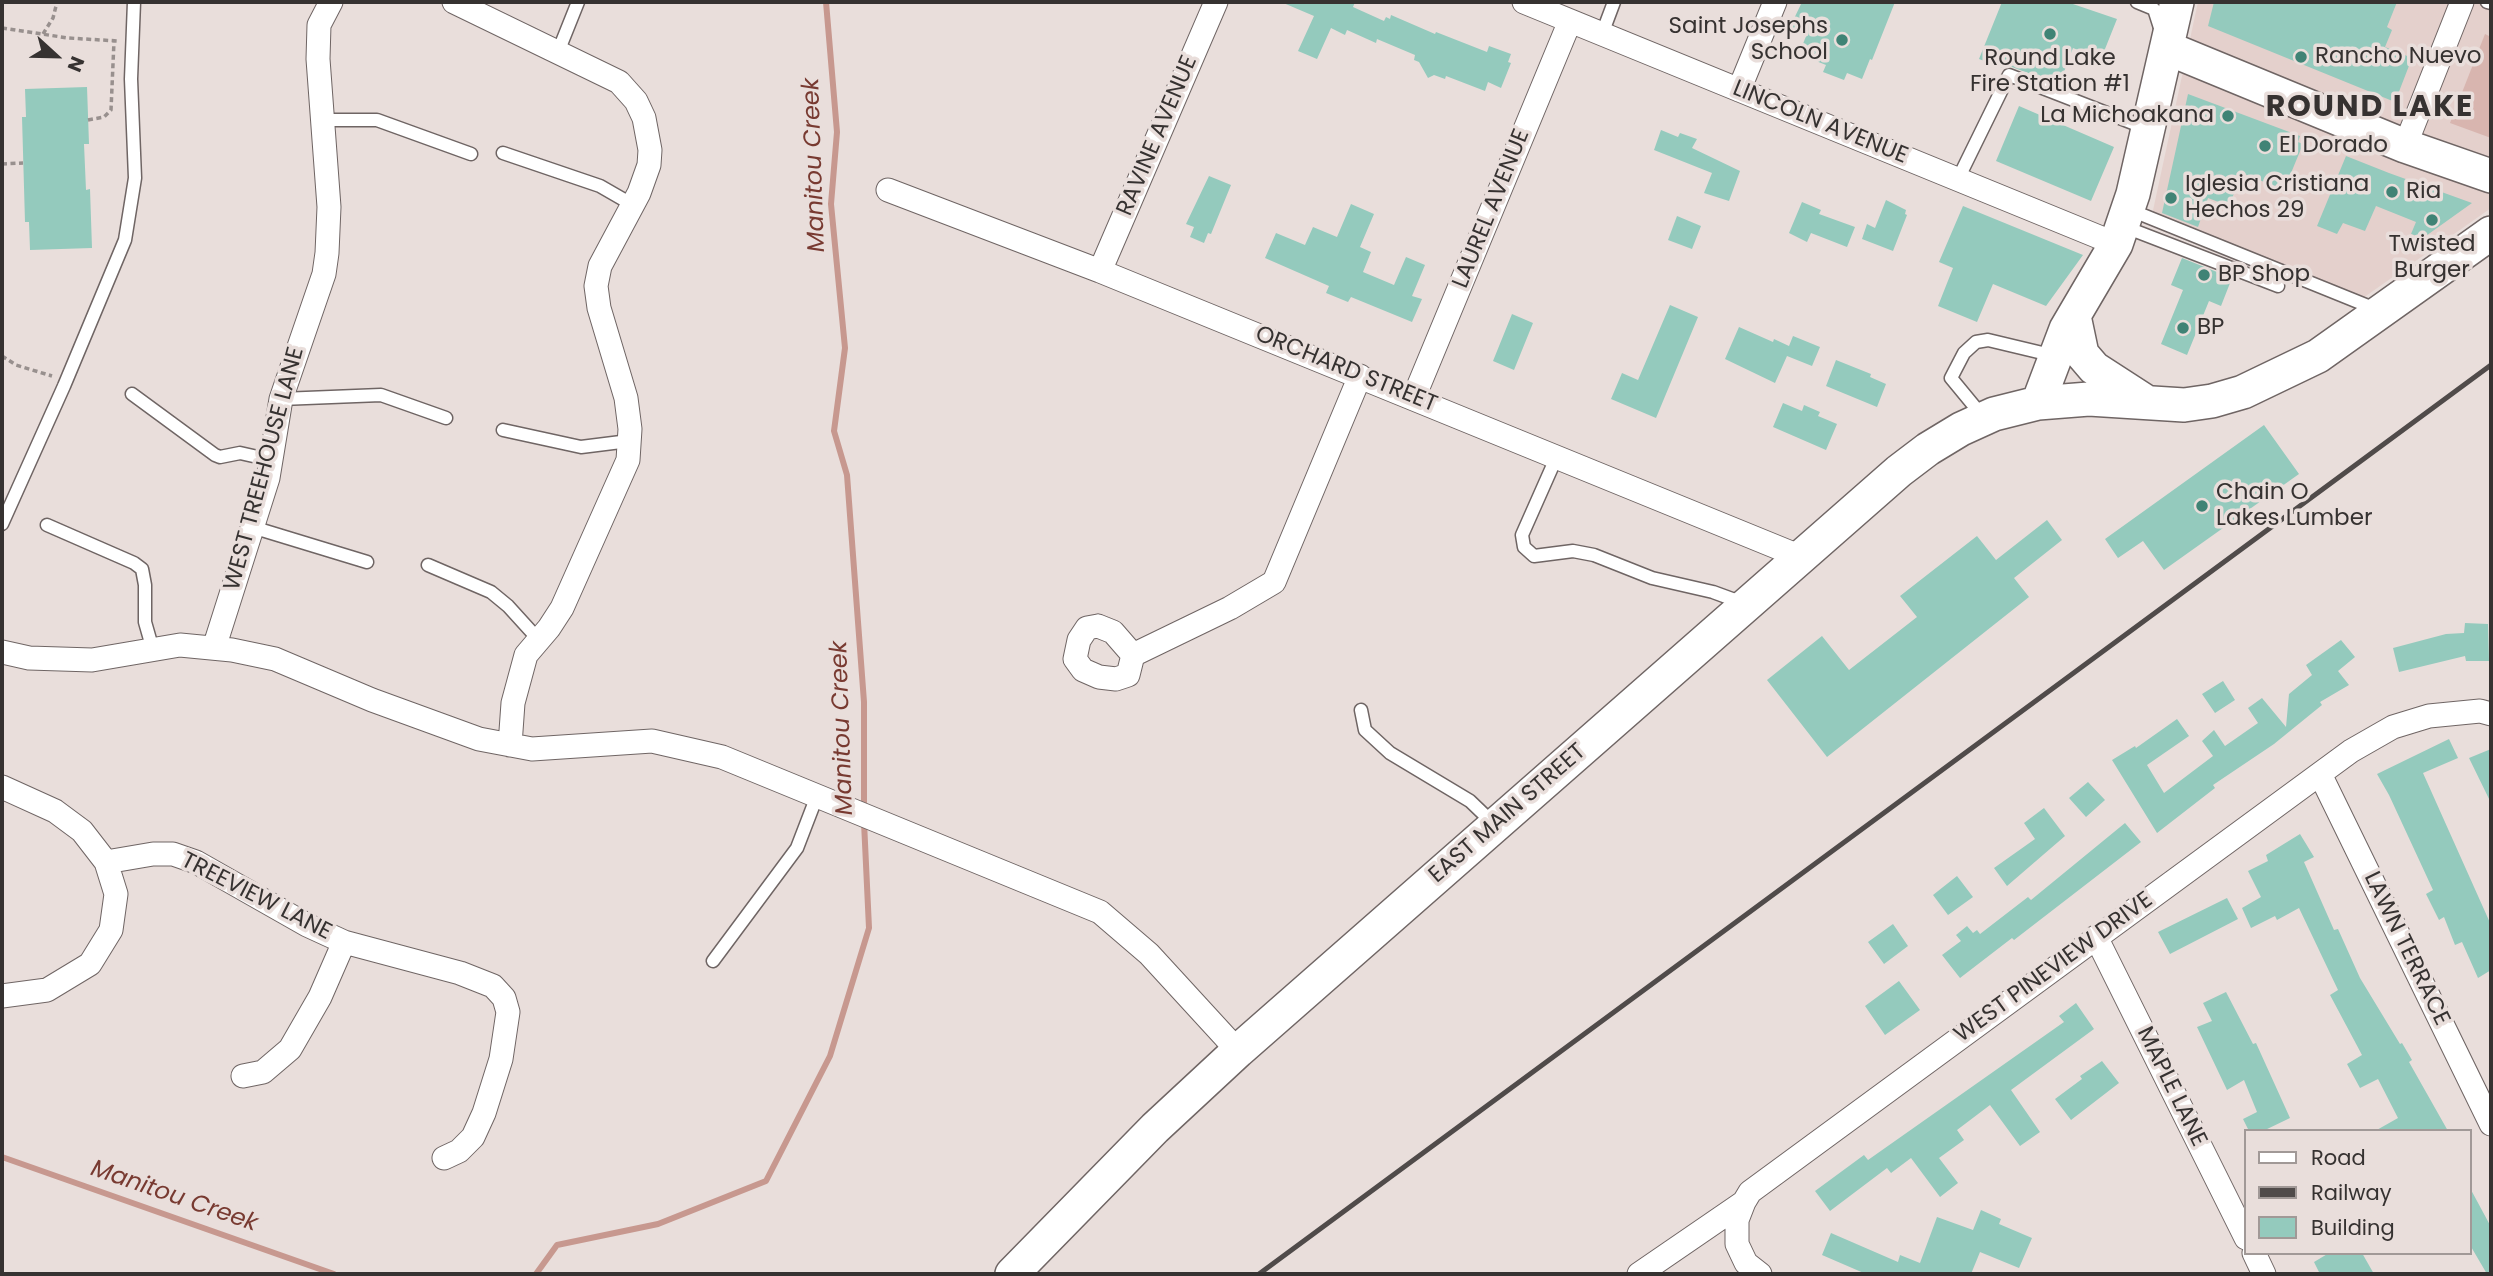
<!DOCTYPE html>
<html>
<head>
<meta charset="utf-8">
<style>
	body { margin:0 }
	#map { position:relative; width:2493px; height:1276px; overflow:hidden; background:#e9dedb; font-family:Poppins,sans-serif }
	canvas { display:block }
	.frame { position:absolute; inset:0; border:4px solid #363231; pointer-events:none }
	.legend { position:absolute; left:2244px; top:1129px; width:228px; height:126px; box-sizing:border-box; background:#e9dedb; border:2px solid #a19997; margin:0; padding:9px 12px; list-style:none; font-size:21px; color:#363231 }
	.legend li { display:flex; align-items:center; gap:14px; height:35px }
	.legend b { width:35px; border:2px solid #a19997 }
	.north { position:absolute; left:21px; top:21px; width:70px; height:70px; -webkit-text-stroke:5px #e9dedb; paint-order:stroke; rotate:112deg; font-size:19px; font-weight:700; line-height:28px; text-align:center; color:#363231 }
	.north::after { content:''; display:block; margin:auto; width:24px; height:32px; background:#363231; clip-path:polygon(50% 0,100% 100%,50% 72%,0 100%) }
</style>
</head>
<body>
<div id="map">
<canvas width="2493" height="1276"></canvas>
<div class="frame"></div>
<ul class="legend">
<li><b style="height:9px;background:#fff"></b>Road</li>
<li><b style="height:9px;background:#504b4a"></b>Railway</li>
<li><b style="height:19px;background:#94cabd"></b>Building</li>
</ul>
<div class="north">N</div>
</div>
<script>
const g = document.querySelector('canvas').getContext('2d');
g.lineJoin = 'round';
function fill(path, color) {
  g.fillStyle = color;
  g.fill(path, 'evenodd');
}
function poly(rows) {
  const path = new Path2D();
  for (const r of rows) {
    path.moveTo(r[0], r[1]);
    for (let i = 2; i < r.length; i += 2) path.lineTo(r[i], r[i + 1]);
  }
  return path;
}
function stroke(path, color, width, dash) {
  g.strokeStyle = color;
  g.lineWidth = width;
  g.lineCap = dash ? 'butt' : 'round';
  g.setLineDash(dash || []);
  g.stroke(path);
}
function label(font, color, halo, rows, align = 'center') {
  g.font = font + ' Poppins,sans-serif';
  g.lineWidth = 7;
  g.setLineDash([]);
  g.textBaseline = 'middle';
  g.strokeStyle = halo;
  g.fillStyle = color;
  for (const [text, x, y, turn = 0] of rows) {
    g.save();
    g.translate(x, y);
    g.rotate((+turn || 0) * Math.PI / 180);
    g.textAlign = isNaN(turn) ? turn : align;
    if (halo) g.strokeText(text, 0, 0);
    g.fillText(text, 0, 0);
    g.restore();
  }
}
fill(poly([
	[2198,2,2491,2,2491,208,2363,298,2152,215]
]), '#e4d0cc');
fill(poly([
	[2485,34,2491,37,2491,138,2450,123]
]), '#d8b5af');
stroke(poly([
	[826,2,837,132,831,204,845,348,834,431,847,475,864,702,864,811],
	[2,1157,334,1274],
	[536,1274,557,1245,658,1224,766,1181,830,1056,869,928,864,822]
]), '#c7988f', 6);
fill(poly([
	[1281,2,1355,2,1353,7,1384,21,1386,17,1390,19,1391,15,1435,34,1436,32,1487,52,1489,46,1511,54,1508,62,1511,63,1501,88,1488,82,1485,91,1446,76,1445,79,1434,75,1428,78,1419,62,1414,60,1415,55,1377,39,1376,43,1347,30,1345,35,1331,28,1317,59,1298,51,1314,16],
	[1802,2,1895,2,1872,60,1870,59,1862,79,1847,73,1844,80,1823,72,1826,65,1811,59,1815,52,1802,46,1807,34,1790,27],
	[2002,2,2067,2,2117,19,2101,59,2073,48,2059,85,2012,67,2003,68,1979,59],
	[2214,2,2397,2,2387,27,2392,30,2385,47,2412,58,2395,102,2208,26],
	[87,87,89,144,84,144,86,190,90,189,92,248,30,250,29,222,25,222,22,117,26,117,25,89],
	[2188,94,2300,136,2298,142,2303,144,2284,190,2242,173,2229,206,2208,198,2198,227,2162,213],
	[2019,106,2114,147,2091,201,1996,161],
	[1661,130,1678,137,1680,133,1697,139,1692,148,1740,171,1729,201,1704,193,1712,173,1654,150],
	[2346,156,2389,173,2472,203,2423,238,2411,234,2416,222,2376,206,2365,231,2343,223,2337,234,2317,226],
	[1209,176,1231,185,1211,234,1208,233,1204,243,1190,237,1194,227,1186,224],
	[1886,200,1906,210,1905,214,1907,215,1893,251,1862,239,1867,224,1875,228],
	[1802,202,1821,210,1819,214,1855,227,1847,247,1811,233,1807,242,1789,233],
	[1351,204,1374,214,1360,247,1371,252,1363,272,1394,285,1406,257,1425,265,1412,296,1422,299,1412,322,1351,297,1348,302,1326,293,1329,286,1265,258,1276,233,1305,245,1313,227,1337,237],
	[1963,206,2083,255,2046,306,1993,284,1977,322,1938,306,1953,268,1939,262],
	[1677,216,1701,226,1692,249,1668,240],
	[2182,258,2232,278,2221,306,2209,301,2187,355,2161,344,2183,290,2171,285],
	[1670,305,1698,317,1656,418,1611,399,1622,373,1638,380],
	[1512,314,1533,323,1514,370,1493,361],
	[1739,327,1773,342,1774,339,1789,346,1793,336,1820,347,1812,366,1787,356,1775,383,1725,359],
	[1836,360,1871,374,1870,377,1886,384,1877,407,1826,386],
	[1783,403,1802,411,1804,405,1820,412,1818,416,1837,424,1826,450,1773,427],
	[2264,425,2299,474,2164,570,2143,541,2118,558,2105,539],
	[2047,520,2062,540,2014,578,2029,597,1827,757,1767,680,1822,636,1849,670,1917,617,1900,596,1977,536,1996,560],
	[2465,623,2488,624,2489,661,2466,661,2465,656,2399,672,2393,648,2446,634,2464,633],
	[2341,640,2355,657,2338,671,2349,685,2320,702,2322,705,2274,744,2213,785,2215,788,2157,833,2112,760,2135,746,2136,748,2177,719,2189,736,2147,765,2164,793,2213,756,2202,741,2214,730,2225,746,2258,723,2248,708,2262,698,2286,727,2289,694,2312,675,2306,665],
	[2223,681,2235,700,2215,713,2202,694],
	[2449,739,2458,758,2423,773,2491,925,2491,970,2478,978,2462,942,2455,945,2444,917,2439,920,2426,894,2433,890,2389,795,2377,774],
	[2491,749,2491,803,2469,758],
	[2088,782,2105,800,2086,817,2069,798],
	[2044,808,2065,836,2007,886,1994,868,2035,839,2024,823],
	[2125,823,2141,842,2014,940,2012,938,1960,978,1942,955,1961,941,1956,935,1967,926,1973,933,1977,930,1980,934,2028,897,2031,900],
	[2300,834,2314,857,2304,862,2334,930,2338,929,2360,978,2400,1044,2402,1043,2412,1060,2409,1062,2448,1131,2375,1131,2398,1118,2378,1079,2360,1088,2347,1064,2362,1055,2330,995,2338,990,2299,908,2277,920,2275,916,2251,928,2242,908,2261,897,2248,871,2268,861,2266,855],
	[1957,876,1973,897,1948,915,1933,895],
	[2227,898,2238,919,2170,954,2158,932],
	[1893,924,1908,946,1884,964,1868,942],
	[1899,981,1920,1010,1885,1035,1865,1006],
	[2226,992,2253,1044,2256,1043,2290,1118,2263,1131,2249,1131,2243,1119,2257,1112,2244,1080,2227,1090,2197,1027,2212,1021,2203,1003],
	[2076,1003,2094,1029,2011,1090,2040,1132,2020,1146,1990,1105,1957,1130,1964,1140,1939,1158,1958,1183,1940,1197,1911,1158,1891,1173,1887,1168,1830,1211,1815,1191,1864,1155,1868,1160,2064,1022,2059,1016],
	[2102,1061,2119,1083,2071,1120,2055,1099,2082,1079,2080,1076],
	[2470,1188,2491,1227,2491,1274,2487,1274,2470,1245],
	[1981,1210,2001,1219,1999,1224,2032,1238,2019,1268,1980,1252,1971,1274,1866,1274,1822,1255,1831,1233,1898,1262,1900,1255,1920,1263,1937,1217,1973,1230],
	[2329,1253,2362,1253,2374,1274,2320,1274,2314,1262]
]), '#94cabd');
const lane = poly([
	[2137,2,2154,9,2161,31],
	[2487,2,2491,3],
	[1602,34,1614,2],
	[558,52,578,2],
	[323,120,377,120,471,154],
	[503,153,600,186,633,205],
	[1958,179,2009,75,2148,129],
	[2128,209,2378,310],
	[2125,227,2278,286],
	[132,394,215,455,220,457,240,453,271,460],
	[281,399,381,395,446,418],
	[1984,418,1951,378,1964,353,1976,342,1988,340,2055,356],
	[503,430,581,447,629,441],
	[1557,456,1522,535,1524,547,1534,556,1573,551,1594,555,1652,578,1713,592,1743,603],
	[2,524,64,386,125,240,135,178,131,79,134,2],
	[47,525,134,563,142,569,145,585,145,622,153,650],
	[252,527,367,562],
	[428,565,491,592,508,606,538,639],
	[1361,710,1365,730,1390,753,1470,801,1495,825],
	[713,961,797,848,817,796]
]);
const street = poly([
	[454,2,619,82,636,101,644,118,650,150,649,165,639,193,600,266,596,286,599,308,626,398,630,429,628,460,562,608,549,628,526,655,513,703,510,745],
	[1524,2,2116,244],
	[1739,90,1775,2],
	[2405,146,2462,2],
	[888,190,1100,271,1801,557],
	[1100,271,1216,2],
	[1414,397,1570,21],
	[1098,626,1113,632,1133,655,1128,675,1116,679,1099,677,1083,670,1075,659,1079,640,1087,628,1098,626],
	[214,648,268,478,281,399,324,274,327,253,329,207,318,59,319,25,331,2],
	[2,652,29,658,92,660,180,645,232,650,275,659,372,700,479,739,532,749,652,741,722,757,1100,912,1149,954,1238,1051],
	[1133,655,1230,608,1274,582,1360,376],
	[2320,774,2491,1124],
	[2,787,55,811,82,831,106,862,116,894,111,930,90,964,47,990,2,996],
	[106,862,153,854,173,854,196,862,307,925,344,942,460,973,493,986,504,998,508,1012,501,1059,484,1113,473,1137,459,1151,444,1158],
	[2096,937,2246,1238],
	[243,1076,263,1072,290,1049,320,997,344,942],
	[1744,1202,1737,1220,1737,1244,1746,1263,1760,1274],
	[2254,1253,2264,1274],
	[1639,1274,1744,1202,1750,1192,2351,751,2393,727,2429,716,2480,711,2491,714]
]);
const secondary = poly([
	[2167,48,2405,146,2491,176],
	[2074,316,2082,354,2094,368,2145,401],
	[2038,403,2066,329,2116,244,2133,194,2177,2],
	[1012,1274,1155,1128,1238,1051,1899,471,1928,449,1961,429,1994,414,2038,403,2089,399,2184,405,2212,401,2243,392,2318,356,2491,233]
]);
stroke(lane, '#6f6564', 15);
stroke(street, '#6f6564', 25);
stroke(secondary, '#6f6564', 36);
stroke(poly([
	[2,28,68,38,118,41],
	[43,34,53,18,57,2],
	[88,120,104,117,111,110,114,41],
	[2,164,23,163],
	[2,356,16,365,52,376]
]), '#98908e', 3.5, [5, 3.5]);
stroke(lane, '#fff', 12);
stroke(street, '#fff', 23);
stroke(secondary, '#fff', 33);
stroke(poly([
	[1259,1274,2491,365]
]), '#504b4a', 5);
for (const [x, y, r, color] of [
	[2050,34,7,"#408375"],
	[1842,40,7,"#408375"],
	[2301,57,7,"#408375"],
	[2228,116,7,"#408375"],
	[2265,146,7,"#408375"],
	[2392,192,7,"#408375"],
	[2171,198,7,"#408375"],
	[2432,220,7,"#408375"],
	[2204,275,7,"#408375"],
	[2183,328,7,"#408375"],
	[2202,506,7,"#408375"]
]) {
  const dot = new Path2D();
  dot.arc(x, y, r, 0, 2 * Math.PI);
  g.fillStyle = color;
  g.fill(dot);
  stroke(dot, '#e9dedb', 2.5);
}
label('23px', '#363231', '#e9dedb', [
	["Saint Josephs",1828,27,"right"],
	["School",1828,53,"right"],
	["Rancho Nuevo",2315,57],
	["Round Lake",2050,59,"center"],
	["Fire Station #1",2050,85,"center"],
	["La Michoakana",2214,116,"right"],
	["El Dorado",2279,146],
	["Iglesia Cristiana",2185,185],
	["Hechos 29",2185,211],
	["Ria",2406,192],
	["Twisted",2432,245,"center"],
	["Burger",2432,271,"center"],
	["BP Shop",2218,275],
	["BP",2197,328],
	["Chain O",2216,493],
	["Lakes Lumber",2216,519]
], 'left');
label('23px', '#363231', '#e9dedb', [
	["LINCOLN AVENUE",1820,123,22],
	["RAVINE AVENUE",1158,136,-67],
	["LAUREL AVENUE",1492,209,-68],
	["ORCHARD STREET",1346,370,22],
	["WEST TREEHOUSE LANE",265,469,-75],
	["EAST MAIN STREET",1508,814,-41],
	["TREEVIEW LANE",256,897,27],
	["LAWN TERRACE",2406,949,64],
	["WEST PINEVIEW DRIVE",2054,968,-36],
	["MAPLE LANE",2171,1087,64]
]);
label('italic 24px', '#783a31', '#e9dedb', [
	["Manitou Creek",815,165,-92],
	["Manitou Creek",843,728,-92],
	["Manitou Creek",174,1197,19]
]);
g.letterSpacing = '2px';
label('bold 30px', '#363231', '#e9dedb', [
	["ROUND LAKE",2370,108]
]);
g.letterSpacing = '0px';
</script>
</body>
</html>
